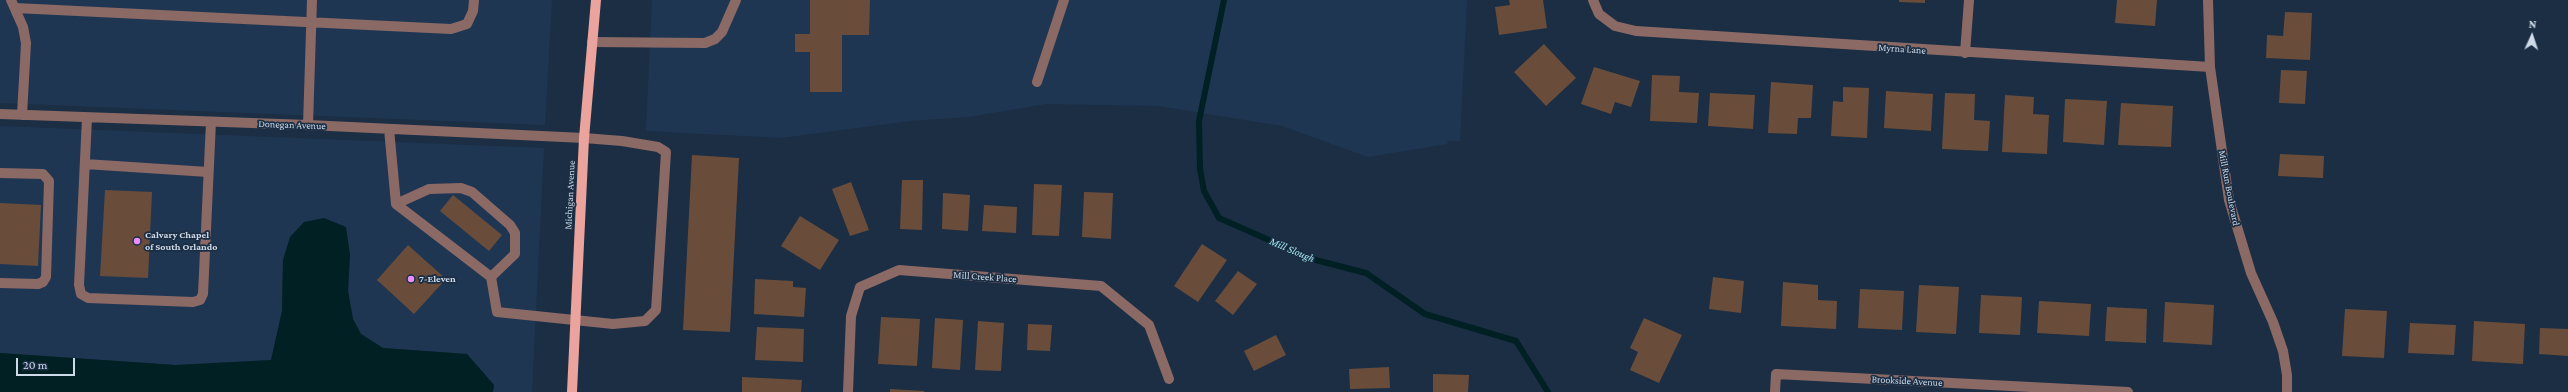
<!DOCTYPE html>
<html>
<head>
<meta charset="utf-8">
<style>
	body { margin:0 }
	#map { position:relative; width:2568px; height:392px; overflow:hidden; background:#1b2e44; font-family:"Crimson Pro",serif }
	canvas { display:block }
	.north { position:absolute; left:2512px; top:16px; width:40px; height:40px; -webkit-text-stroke:3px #1b2e44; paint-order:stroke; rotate:3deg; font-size:11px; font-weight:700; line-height:16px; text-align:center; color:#cedae8 }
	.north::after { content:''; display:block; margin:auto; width:14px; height:18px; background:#cedae8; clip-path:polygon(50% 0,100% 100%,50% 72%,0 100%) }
	.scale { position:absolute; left:16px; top:358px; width:59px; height:18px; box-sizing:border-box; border:2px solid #cedae8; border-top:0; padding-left:5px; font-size:12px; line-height:14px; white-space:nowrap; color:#cedae8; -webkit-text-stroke:3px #1b2e44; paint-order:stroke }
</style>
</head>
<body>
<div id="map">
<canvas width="2568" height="392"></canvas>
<div class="north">N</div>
<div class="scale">20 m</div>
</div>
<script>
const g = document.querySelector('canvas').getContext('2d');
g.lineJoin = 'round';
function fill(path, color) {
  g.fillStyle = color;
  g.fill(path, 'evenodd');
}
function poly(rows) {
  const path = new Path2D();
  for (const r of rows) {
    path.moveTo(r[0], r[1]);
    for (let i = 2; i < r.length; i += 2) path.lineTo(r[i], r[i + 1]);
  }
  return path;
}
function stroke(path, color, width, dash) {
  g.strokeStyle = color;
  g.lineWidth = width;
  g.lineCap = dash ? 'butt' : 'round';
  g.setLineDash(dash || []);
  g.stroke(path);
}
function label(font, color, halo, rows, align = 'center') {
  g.font = font + ' "Crimson Pro",serif';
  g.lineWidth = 3.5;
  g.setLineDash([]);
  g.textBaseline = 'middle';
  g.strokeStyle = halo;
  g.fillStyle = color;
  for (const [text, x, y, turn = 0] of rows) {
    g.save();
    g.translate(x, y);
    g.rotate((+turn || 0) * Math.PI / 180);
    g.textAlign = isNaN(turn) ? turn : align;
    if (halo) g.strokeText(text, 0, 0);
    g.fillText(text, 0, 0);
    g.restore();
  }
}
fill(poly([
	[0,0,552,0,545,125,0,103],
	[652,0,1467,0,1460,141,1448,141,1447,144,1368,157,1282,126,1158,106,1046,104,968,117,910,121,781,138,646,131],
	[0,126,544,148,532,392,493,392,494,385,467,354,383,348,361,334,353,319,348,291,350,254,283,260,282,311,271,360,176,365,0,353]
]), '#1f3652');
fill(poly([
	[324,218,346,227,350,254,348,291,353,319,361,334,383,348,467,354,494,385,493,392,0,392,0,353,176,365,271,360,282,311,283,260,290,237,304,222]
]), '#002024');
stroke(poly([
	[1224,0,1199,121,1200,169,1204,191,1219,218,1312,259,1366,273,1425,314,1516,341,1548,392]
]), '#002024', 6);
fill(poly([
	[810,0,870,0,869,35,842,35,842,92,810,92,810,52,795,52,795,34,810,34],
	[1509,0,1543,0,1547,28,1499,35,1495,7,1510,5],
	[1899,0,1925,0,1925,3,1899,2],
	[2117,0,2157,0,2155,26,2115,23],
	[2285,12,2312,13,2310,60,2266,58,2267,35,2283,36],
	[1544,44,1576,78,1546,106,1514,72],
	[1594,67,1640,81,1631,107,1615,102,1611,114,1581,104],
	[2281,70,2307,71,2305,104,2279,103],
	[1652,75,1680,76,1679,92,1699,93,1697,123,1650,121],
	[1771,82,1813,85,1811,118,1798,118,1797,134,1768,133],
	[1843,87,1869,88,1867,138,1831,136,1833,101,1843,102],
	[1886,91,1933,94,1931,131,1884,128],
	[1710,93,1755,95,1753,129,1708,126],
	[1945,93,1975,94,1974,120,1990,121,1988,151,1942,149],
	[2005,95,2034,97,2033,114,2049,115,2047,154,2002,152],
	[2065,99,2107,101,2104,145,2063,142],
	[2121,103,2173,106,2171,147,2118,145],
	[2280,154,2324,156,2323,178,2278,176],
	[692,155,739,158,730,332,683,330],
	[902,180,923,180,922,230,900,229],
	[851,182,869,230,850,236,832,189],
	[1034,184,1062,185,1059,236,1032,235],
	[105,190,152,192,148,278,100,276],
	[1084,192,1113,193,1111,239,1082,237],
	[943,193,970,195,968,231,942,229],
	[453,195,502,235,489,251,440,211],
	[0,203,41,205,38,266,0,264],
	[984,205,1017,207,1016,233,982,231],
	[800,216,839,240,820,270,781,246],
	[1202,244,1227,260,1198,302,1174,286],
	[408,245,446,279,414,314,377,280],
	[1238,271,1257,284,1233,315,1215,301],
	[1713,277,1744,281,1741,313,1709,309],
	[755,279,793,281,793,287,806,288,804,317,754,314],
	[1783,282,1818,285,1818,300,1837,301,1836,329,1781,326],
	[1919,285,1959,287,1956,334,1916,332],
	[1860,289,1904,291,1902,330,1858,328],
	[1981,295,2022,297,2020,335,1979,333],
	[2039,301,2091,304,2089,336,2037,333],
	[2165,302,2214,305,2212,345,2163,342],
	[2107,307,2147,309,2146,343,2105,341],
	[2345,309,2387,311,2384,358,2342,356],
	[881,317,920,319,917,366,878,364],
	[935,318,963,320,960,370,932,368],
	[1644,318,1682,335,1659,383,1630,370,1638,352,1630,348],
	[978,321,1004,323,1001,371,975,370],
	[2474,321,2525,324,2523,364,2472,361],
	[2410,323,2456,325,2454,355,2408,353],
	[1028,324,1052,325,1050,351,1027,350],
	[757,327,804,329,803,362,755,360],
	[2540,328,2568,329,2568,356,2539,354],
	[1276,335,1286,355,1254,371,1244,351],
	[1389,367,1390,388,1350,389,1349,369],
	[1433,374,1469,375,1468,392,1433,392],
	[742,377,802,380,801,392,742,392],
	[890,389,924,391,924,392,890,392]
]), '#694d3a');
stroke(poly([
	[11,0,23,27,26,43,22,115],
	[1593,0,1599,14,1615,26,1636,31,2210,67],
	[2208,0,2210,67,2229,200,2251,273,2273,322,2283,351,2287,375,2287,392],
	[15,8,451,29,467,24,473,11,474,0],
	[592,42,705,43,715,39,722,32,736,0],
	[1965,53,1969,0],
	[1037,82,1064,0],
	[0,114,308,125,584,138,622,141,658,147,666,152,656,310,645,321,613,324,497,312,491,277,396,204,389,129],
	[87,118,79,285,81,294,88,298,193,302,200,300,203,294,211,122],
	[308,125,312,0],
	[85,164,208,172],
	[0,173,43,174,49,181,46,277,43,282,38,284,0,283],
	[396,204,429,189,461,188,472,192,510,225,515,233,515,254,491,277],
	[848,392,851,316,860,287,899,270,1101,286,1149,325,1169,379],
	[1775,392,1776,374,2128,392]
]), '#8b6965', 10);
stroke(poly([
	[572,392,584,138,596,0]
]), '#eaa39d', 10);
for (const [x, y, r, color] of [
	[137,241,4,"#ea8dfd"],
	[411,279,4,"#ea8dfd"]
]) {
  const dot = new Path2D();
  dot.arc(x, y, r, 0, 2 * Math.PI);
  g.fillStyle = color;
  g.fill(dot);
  stroke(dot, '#1b2e44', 1.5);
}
label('10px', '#cedae8', '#1b2e44', [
	["Myrna Lane",1902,49,4],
	["Donegan Avenue",292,125,2],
	["Mill Run Boulevard",2229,188,79],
	["Michigan Avenue",570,195,-87],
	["Mill Creek Place",985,277,4],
	["Brookside Avenue",1907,381,3]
]);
label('bold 10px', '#cedae8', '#1b2e44', [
	["Calvary Chapel",145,235],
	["of South Orlando",145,247],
	["7-Eleven",419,279]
], 'left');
label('italic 11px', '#a2e7f1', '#1b2e44', [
	["Mill Slough",1292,250,23]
]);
</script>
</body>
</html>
